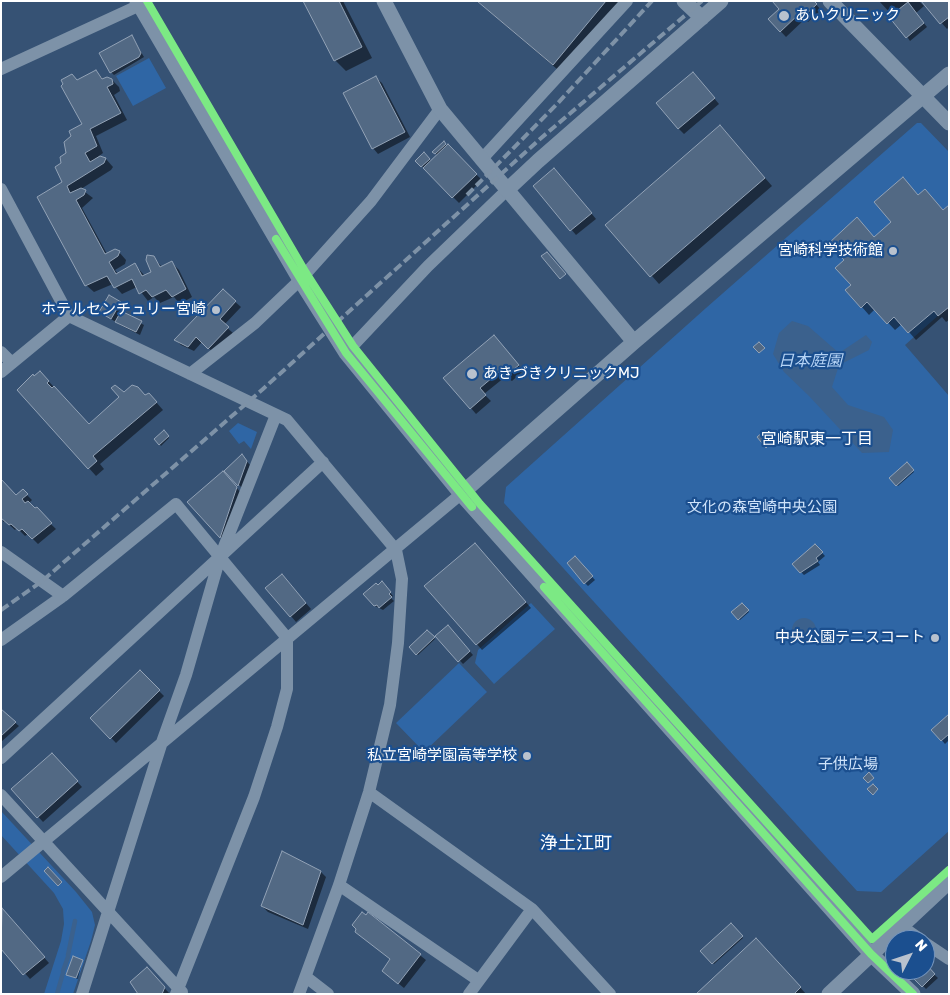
<!DOCTYPE html>
<html>
<head>
<meta charset="utf-8">
<style>
	body { margin:0 }
	#map { position:relative; width:950px; height:995px; overflow:hidden; background:#365274; font-family:Rubik,sans-serif }
	canvas { display:block }
	.frame { position:absolute; inset:0; border:2px solid #fff; pointer-events:none }
	.north { position:absolute; left:885px; top:930px; width:50px; height:50px; box-sizing:border-box; background:#1b4f8f; border:1px solid #7695bc; border-radius:50%; rotate:49deg; font-size:14px; font-weight:700; line-height:20px; text-align:center; color:#fff }
	.north::after { content:''; display:block; margin:auto; width:18px; height:22px; background:#b9c2ce; clip-path:polygon(50% 0,100% 100%,50% 72%,0 100%) }
</style>
</head>
<body>
<div id="map">
<canvas width="950" height="995"></canvas>
<div class="frame"></div>
<div class="north">N</div>
</div>
<script>
const g = document.querySelector('canvas').getContext('2d');
g.lineJoin = 'round';
function fill(path, color) {
  g.fillStyle = color;
  g.fill(path, 'evenodd');
}
function poly(rows) {
  const path = new Path2D();
  for (const r of rows) {
    if (r.length === 3) {
      path.moveTo(r[0] + r[2], r[1]);
      path.arc(r[0], r[1], r[2], 0, 2 * Math.PI);
      continue;
    }
    path.moveTo(r[0], r[1]);
    for (let i = 2; i < r.length; i += 2) path.lineTo(r[i], r[i + 1]);
  }
  return path;
}
function stroke(path, color, width, dash) {
  g.strokeStyle = color;
  g.lineWidth = width;
  g.lineCap = dash ? 'butt' : 'round';
  g.setLineDash(dash || []);
  g.stroke(path);
}
function label(font, color, halo, rows, align = 'center') {
  g.font = font + ' Rubik,"Noto Sans JP",sans-serif';
  g.lineWidth = 4.5;
  g.setLineDash([]);
  g.textBaseline = 'middle';
  g.strokeStyle = halo;
  g.fillStyle = color;
  for (const [text, x, y, turn = 0] of rows) {
    g.save();
    g.translate(x, y);
    g.rotate((+turn || 0) * Math.PI / 180);
    g.textAlign = isNaN(turn) ? turn : align;
    if (halo) g.strokeText(text, 0, 0);
    g.fillText(text, 0, 0);
    g.restore();
  }
}
fill(poly([
	[149,58,166,88,133,106,116,76],
	[917,123,921,123,949,152,949,306,905,345,949,396,949,831,881,892,857,891,504,503,506,487,706,308],
	[238,423,257,432,251,449,244,441,239,444,229,431],
	[531,603,555,629,494,684,475,663,478,650],
	[459,663,487,692,424,752,396,723],
	[1,811,76,892,92,912,95,925,91,941,73,994,44,994,61,941,64,924,63,909,54,893,1,835]
]), '#2f66a5');
fill(poly([
	[792,321,808,326,839,353,866,335,872,342,869,350,839,365,832,387,848,405,884,417,893,430,889,452,862,453,809,396,784,372,773,354,779,333],
	[804,630,12]
]), '#3b618d');
fill(poly([
	[305,1,343,1,372,58,346,71,335,60],
	[477,1,626,1,564,75],
	[813,1,821,10,808,22,805,19,786,37,769,19,780,9],
	[879,1,919,1,924,6,916,13,927,27,910,41,893,16],
	[922,1,949,1,949,27,947,29],
	[132,37,144,57,114,75,111,72],
	[96,71,104,80,112,80,119,87,120,91,114,95,127,120,96,136,103,153,98,157,106,159,113,167,111,170,81,189,93,198,82,208,107,254,119,252,126,260,125,264,115,270,118,274,135,265,145,276,153,272,153,257,162,267,172,263,179,270,192,297,180,304,174,297,160,303,154,297,148,301,137,287,122,294,113,284,94,292,86,285,64,182,63,163,84,125,77,81],
	[376,78,382,83,410,137,378,154,373,148],
	[698,79,719,104,684,134,679,129],
	[727,134,772,186,659,284,607,225],
	[444,143,482,180,459,203,417,161,424,154,432,162,438,156,434,152],
	[560,175,596,219,576,235,534,186],
	[919,197,944,211,949,206,949,320,946,322,942,317,916,340,902,324,895,330,875,309,869,315,847,290,852,285,875,238],
	[223,291,241,307,224,325,233,333,214,353,202,342,194,351,181,345,176,340],
	[120,303,123,306,120,312,144,325,140,335,120,325,101,312],
	[499,342,523,371,512,381,505,377,484,394,491,401,476,414,445,378],
	[40,372,89,425,124,394,146,396,156,402,163,410,100,464,104,469,96,476,19,390],
	[164,432,169,438,161,446,156,439],
	[242,456,250,465,242,488,226,471],
	[907,464,914,472,898,486,890,478],
	[228,478,242,494,225,542,189,502],
	[1,481,16,497,23,491,32,500,29,503,56,529,38,544,28,534,25,536,17,528,15,530,5,521,3,522],
	[815,545,825,556,818,562,820,565,804,575,793,564],
	[480,550,531,608,482,650,426,586],
	[578,561,595,580,588,586,585,583],
	[287,581,311,609,296,622,267,588],
	[382,583,393,596,391,598,394,601,383,610,375,606,378,586],
	[742,604,749,612,740,620,733,613],
	[451,630,473,655,463,664,437,636],
	[427,631,435,639,418,655,411,647],
	[140,672,164,696,116,743,92,718],
	[1,711,19,726,1,742],
	[949,716,949,740,945,744,933,730],
	[57,760,82,787,43,822,13,789],
	[321,872,326,877,308,929,268,912,262,906],
	[2,910,49,963,30,979,1,947],
	[368,914,426,960,404,988,389,976,392,960,366,917],
	[731,925,743,938,714,964,701,951],
	[764,947,806,994,698,994],
	[82,961,78,979,69,976],
	[925,966,938,978,926,989,907,970,925,970],
	[147,969,169,993,169,994,139,994]
]), '#0007');
stroke(poly([
	[68,955,75,921],
	[63,971,68,957],
	[57,994,63,973]
]), '#3b618d', 4.5);
const building = poly([
	[303,1,339,1,362,47,334,61,303,1],
	[477,1,606,1,553,65,477,1],
	[772,1,814,1,817,4,802,18,799,14,780,32,768,19,779,9,772,1],
	[921,1,949,1,949,17,940,24,921,1],
	[908,2,924,23,906,38,889,17,908,2],
	[132,35,141,53,139,57,110,73,99,53,132,35],
	[96,70,102,79,107,77,112,79,113,84,107,87,121,113,90,129,97,146,85,153,90,162,100,156,106,158,104,163,67,186,70,193,81,188,86,190,84,195,76,200,105,254,115,249,120,251,118,256,109,262,116,274,135,263,142,276,151,272,146,260,147,255,154,256,160,267,172,261,186,289,172,297,166,290,152,297,146,290,139,294,132,279,114,288,107,276,85,286,37,197,62,182,55,167,61,163,60,157,66,153,64,142,71,136,69,131,82,124,61,86,63,84,61,80,72,74,77,80,96,70],
	[693,72,715,98,678,129,656,103,693,72],
	[376,76,405,132,372,149,343,93,376,76],
	[720,125,765,178,650,277,605,225,720,125],
	[444,141,446,144,435,154,432,152,444,141],
	[448,144,477,174,452,198,423,168,448,144],
	[424,152,430,159,421,167,415,161,424,152],
	[554,168,592,213,570,231,533,186,554,168],
	[903,177,918,195,925,189,943,210,949,205,949,307,938,316,934,311,908,333,894,317,887,324,867,302,861,308,845,290,851,285,835,268,844,260,829,243,857,217,874,237,891,222,874,202,903,177],
	[547,252,566,274,560,279,541,256,547,252],
	[223,289,236,301,220,319,229,327,208,349,196,337,188,347,174,340,223,289],
	[109,295,121,302,111,319,99,312,109,295],
	[121,311,142,321,136,332,115,322,121,311],
	[494,335,519,365,506,376,499,372,480,388,486,395,470,409,443,378,494,335],
	[759,342,765,348,759,353,753,347,759,342],
	[40,371,49,381,47,383,52,388,54,386,89,424,119,397,111,388,115,385,124,392,132,385,138,387,145,395,149,393,157,402,93,456,97,461,88,469,17,390,33,374,34,376,40,371],
	[164,430,169,436,159,445,154,439,164,430],
	[764,431,773,441,766,448,757,437,764,431],
	[242,454,247,461,238,486,224,471,242,454],
	[907,462,914,470,896,486,889,478,907,462],
	[223,471,237,487,220,538,187,502,223,471],
	[1,479,16,495,23,489,28,494,22,499,25,503,28,501,35,508,37,507,52,523,32,539,22,529,19,531,11,524,9,525,1,518,1,479],
	[475,543,526,602,476,645,424,586,475,543],
	[815,544,823,552,816,558,818,561,800,573,792,564,815,544],
	[575,556,593,576,584,584,567,563,575,556],
	[282,574,306,603,290,617,265,588,282,574],
	[382,581,391,592,389,594,392,597,379,608,377,605,374,606,363,594,376,583,378,585,382,581],
	[742,603,749,610,738,620,731,612,742,603],
	[448,625,470,651,458,662,435,636,448,625],
	[427,630,435,637,416,655,409,647,427,630],
	[140,670,160,690,110,739,90,718,140,670],
	[1,709,16,722,1,736,1,709],
	[949,714,949,734,941,741,931,730,949,714],
	[52,753,78,781,37,818,11,789,52,753],
	[869,772,874,778,868,783,863,778,869,772],
	[873,784,878,789,873,795,867,789,873,784],
	[282,851,321,871,303,925,261,906,282,851],
	[48,867,62,882,58,886,44,871,48,867],
	[2,908,45,957,23,975,1,949,2,908],
	[362,912,366,915,368,912,421,954,398,984,382,971,390,959,355,932,356,929,352,925,362,912],
	[731,923,743,936,712,964,700,951,731,923],
	[756,938,801,987,794,994,696,994,756,938],
	[73,956,83,960,76,978,66,975,73,956],
	[925,963,935,974,922,987,905,970,925,970,925,963],
	[147,967,165,987,162,994,138,994,130,982,147,967]
]);
fill(building, '#526984');
stroke(building, '#92a2b6', 1);
stroke(poly([
	[1,69,140,5],
	[481,160,627,1],
	[1,189,69,316,287,420,396,550,402,579,398,643,390,705,369,792,339,885,299,994],
	[1,352,12,363],
	[346,353,428,266,507,190],
	[1,372,69,316],
	[190,374,255,323,300,280,371,201,440,109],
	[1,552,63,596],
	[1,640,63,596,176,504,287,638,287,689,277,727,254,797,176,994],
	[1,758,323,462],
	[369,792,532,909,610,994],
	[1,795,182,992],
	[1,877,461,494],
	[339,885,478,980],
	[901,926,921,940],
	[925,943,949,959],
	[306,977,328,994],
	[82,994,161,745,186,675,220,557,276,415],
	[469,994,532,909]
]), '#7d92a8', 12);
stroke(poly([
	[137,1,300,280,346,353,461,494,871,954,913,994],
	[384,1,440,109,634,342],
	[684,1,702,18],
	[830,1,949,123],
	[507,190,538,161,721,1],
	[461,494,634,342,949,74],
	[829,994,949,882]
]), '#7d92a8', 15);
stroke(poly([
	[467,195,557,104,652,1],
	[1,610,41,582,263,389,540,139,702,1]
]), '#7e92a7', 4, [9, 4]);
stroke(poly([
	[147,1,306,273,353,346,480,504,872,939,949,870],
	[276,239,346,353,472,507],
	[544,587,871,954,913,994]
]), '#7ce984', 8);
for (const [x, y, r, color] of [
	[784,16,6,"#b9c2ce"],
	[893,251,5,"#b9c2ce"],
	[216,310,5,"#b9c2ce"],
	[472,374,6,"#b9c2ce"],
	[935,638,5,"#b9c2ce"],
	[527,756,5,"#b9c2ce"]
]) {
  const dot = new Path2D();
  dot.arc(x, y, r, 0, 2 * Math.PI);
  g.fillStyle = color;
  g.fill(dot);
  stroke(dot, '#1b4f8f', 2);
}
label('15px', '#fff', '#1b4f8f', [
	["あいクリニック",795,16,"left"],
	["宮崎科学技術館",883,251],
	["ホテルセンチュリー宮崎",206,310],
	["あきづきクリニックMJ",483,374,"left"],
	["中央公園テニスコート",925,638],
	["私立宮崎学園高等学校",517,756]
], 'right');
label('15px', '#cfe3fa', '#1b4f8f', [
	["文化の森宮崎中央公園",762,508],
	["子供広場",848,765]
]);
label('italic 16px', '#b5d3f5', '#1b4f8f', [
	["日本庭園",810,361]
]);
label('16px', '#fff', '#1b4f8f', [
	["宮崎駅東一丁目",817,439]
]);
label('18px', '#fff', '#1b4f8f', [
	["浄土江町",576,844]
]);
</script>
</body>
</html>
